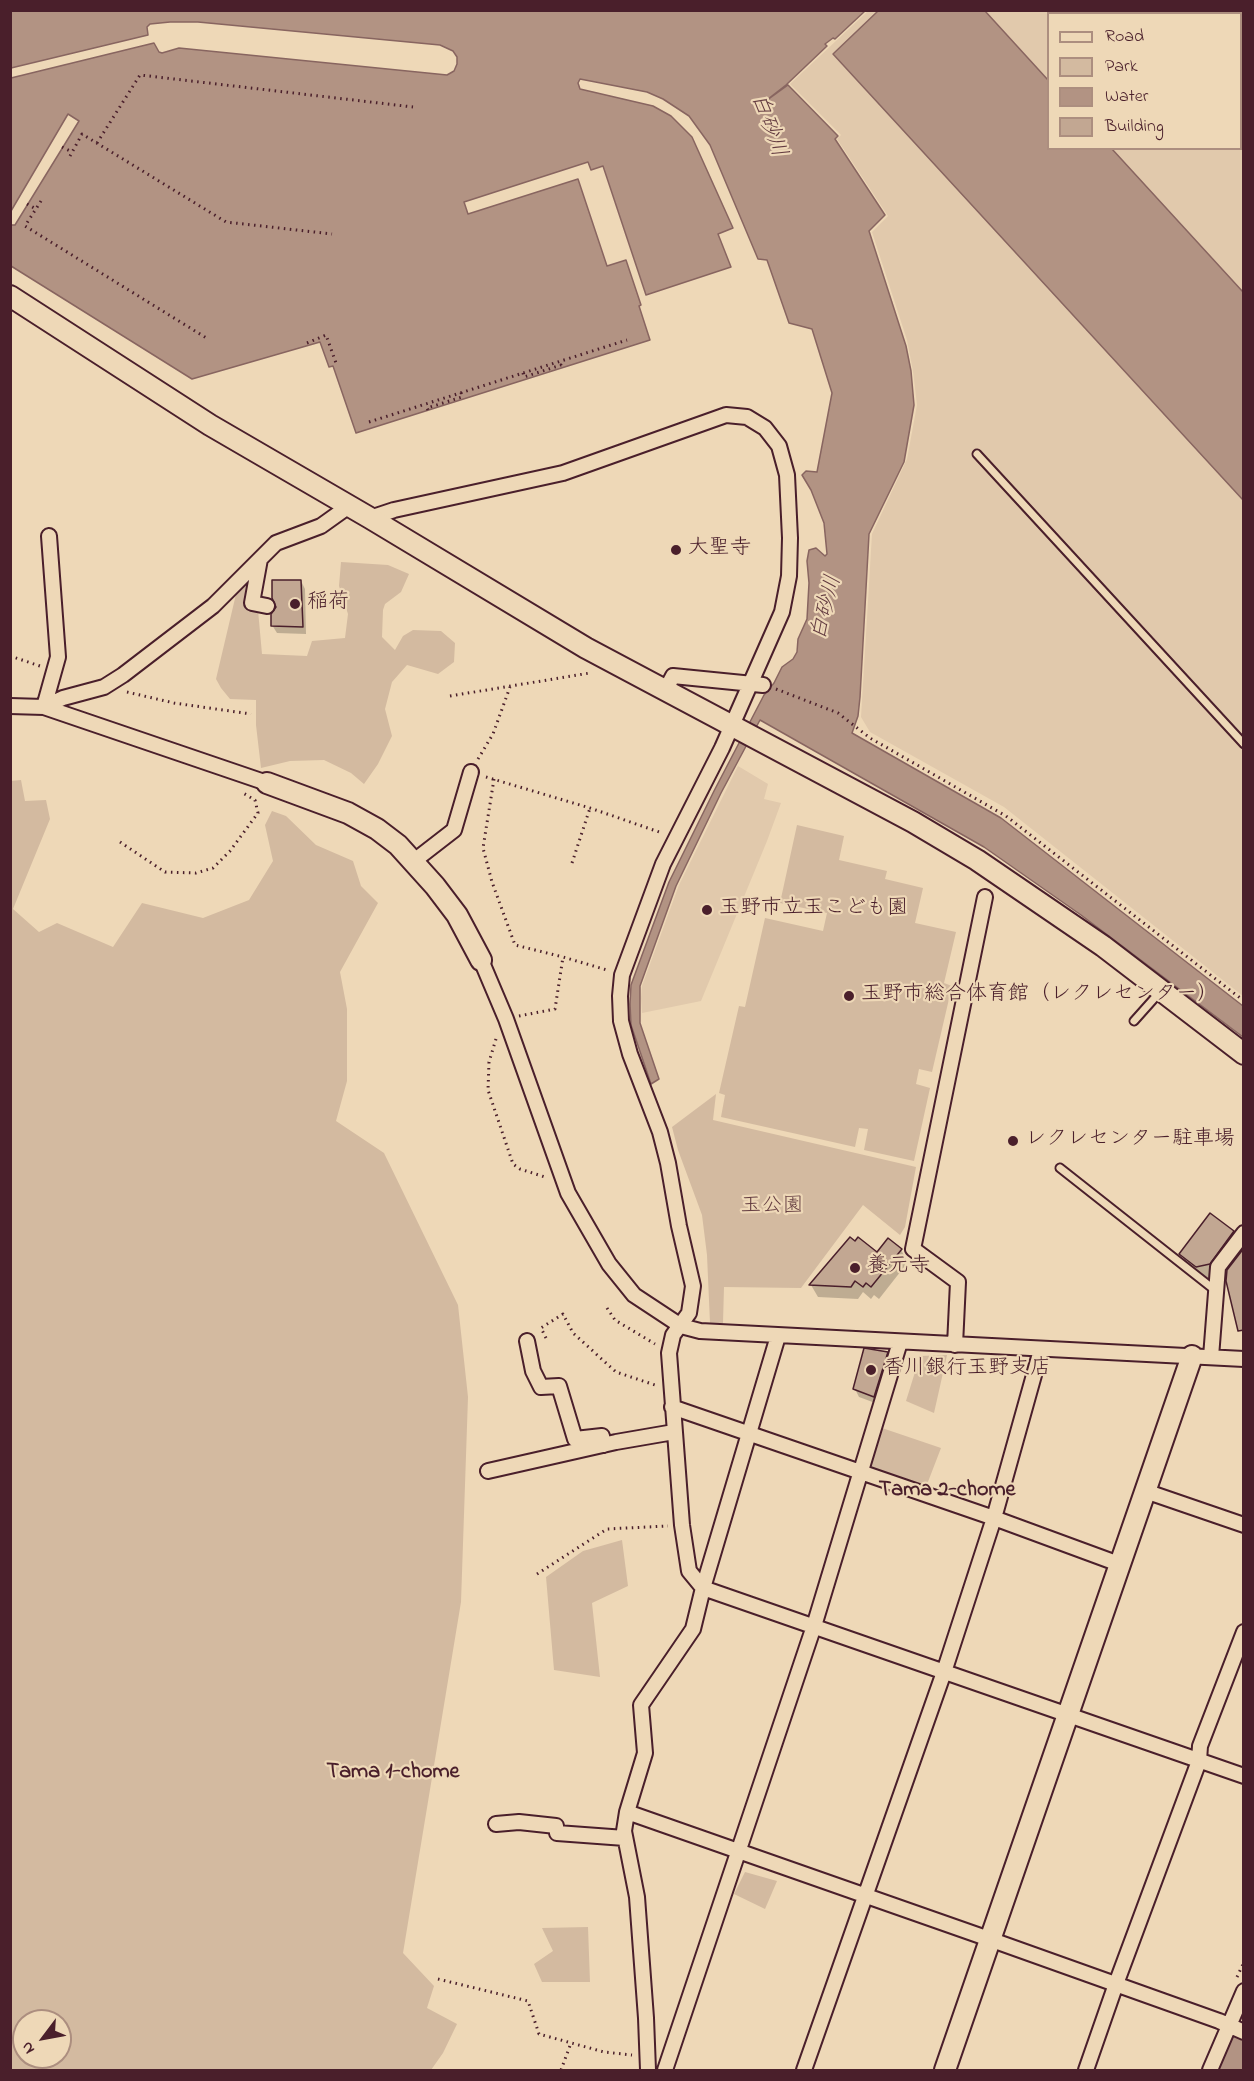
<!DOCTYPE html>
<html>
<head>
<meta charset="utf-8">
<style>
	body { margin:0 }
	#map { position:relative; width:1254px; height:2081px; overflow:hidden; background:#eed8b7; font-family:"Indie Flower",sans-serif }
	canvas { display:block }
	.frame { position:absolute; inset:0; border:12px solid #4a1f2b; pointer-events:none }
	.legend { position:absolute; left:1047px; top:12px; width:195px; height:138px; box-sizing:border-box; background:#eed8b7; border:2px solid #ac8e7f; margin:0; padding:8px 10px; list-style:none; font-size:18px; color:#4a1f2b }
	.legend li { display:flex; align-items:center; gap:12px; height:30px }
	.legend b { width:30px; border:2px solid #ac8e7f }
	.north { position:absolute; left:12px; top:2009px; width:60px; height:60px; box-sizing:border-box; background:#eed8b7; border:2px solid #ac8e7f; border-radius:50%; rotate:238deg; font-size:16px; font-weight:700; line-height:24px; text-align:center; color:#4a1f2b }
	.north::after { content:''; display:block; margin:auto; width:21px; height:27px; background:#4a1f2b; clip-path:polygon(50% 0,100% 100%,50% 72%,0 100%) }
</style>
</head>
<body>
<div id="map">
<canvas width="1254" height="2081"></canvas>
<div class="frame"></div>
<ul class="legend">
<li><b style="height:8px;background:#eed8b7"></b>Road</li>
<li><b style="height:16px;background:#d3baa0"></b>Park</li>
<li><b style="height:16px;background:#b29383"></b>Water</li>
<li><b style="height:16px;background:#c2a792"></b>Building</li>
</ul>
<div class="north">N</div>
</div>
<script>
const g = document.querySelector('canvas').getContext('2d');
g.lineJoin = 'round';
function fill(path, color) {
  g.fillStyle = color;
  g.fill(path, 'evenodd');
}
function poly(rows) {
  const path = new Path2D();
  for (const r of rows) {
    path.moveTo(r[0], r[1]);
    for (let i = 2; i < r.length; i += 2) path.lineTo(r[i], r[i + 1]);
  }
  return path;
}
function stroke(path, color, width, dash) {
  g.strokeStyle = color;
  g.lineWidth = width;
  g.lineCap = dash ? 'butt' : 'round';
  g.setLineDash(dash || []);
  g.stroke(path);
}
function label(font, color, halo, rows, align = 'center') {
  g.font = font + ' "Indie Flower","Klee One",sans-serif';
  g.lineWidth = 4.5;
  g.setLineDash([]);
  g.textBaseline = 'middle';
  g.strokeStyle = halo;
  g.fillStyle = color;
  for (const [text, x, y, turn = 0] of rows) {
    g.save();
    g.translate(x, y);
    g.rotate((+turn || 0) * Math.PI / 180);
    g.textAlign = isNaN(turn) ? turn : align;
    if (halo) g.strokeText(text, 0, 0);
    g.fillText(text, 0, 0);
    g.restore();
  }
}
fill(poly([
	[868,11,1243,11,1243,996,1004,807,870,732,861,717,872,534,907,459,917,405,913,371,907,340,872,232,888,216,837,139,841,135,790,84],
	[1048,14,1240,14,1240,148,1048,148],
	[738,766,768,784,764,799,781,803,767,841,701,1001,642,1013,641,998,642,986,679,885]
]), '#e1c9ac');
fill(poly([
	[341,562,388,565,409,574,401,592,385,604,383,610,382,637,395,650,403,636,413,630,441,631,455,643,454,662,438,674,407,665,392,682,385,709,392,736,378,764,364,784,351,773,324,760,290,761,261,768,256,725,256,700,230,699,221,688,216,679,237,590,251,578,247,608,258,610,262,654,307,656,312,641,345,638,348,614,339,586],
	[21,780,25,801,46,800,50,819,13,909,39,932,57,923,113,947,142,903,203,918,249,900,273,861,265,825,272,811,286,816,316,845,353,861,361,886,378,903,340,972,347,1009,347,1081,336,1121,384,1153,458,1305,468,1397,461,1602,403,1953,434,1986,427,2008,457,2024,443,2053,431,2070,11,2070,10,781],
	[24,2021,60,2021,60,2057,24,2057],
	[797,825,844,836,839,860,887,871,885,879,923,888,915,923,956,932,944,983,952,986,932,1072,919,1069,916,1084,930,1088,914,1161,864,1150,868,1129,859,1128,855,1147,721,1117,725,1095,719,1093,739,1006,745,1007,765,918,823,931,827,913,780,903],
	[716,1094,713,1120,916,1167,905,1227,900,1235,863,1205,801,1288,724,1287,723,1323,710,1323,707,1255,702,1215,678,1150,672,1127],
	[947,1355,934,1413,906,1401,920,1356],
	[882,1428,941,1448,926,1487,868,1467],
	[622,1540,628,1586,592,1603,600,1677,554,1670,546,1577,583,1551],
	[745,1872,777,1881,765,1909,734,1894],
	[588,1927,590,1982,542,1982,534,1964,553,1951,542,1928]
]), '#d3baa0');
const water = poly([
	[11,11,865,11,835,39,833,38,825,44,827,46,786,85,759,106,788,85,838,136,835,139,885,215,869,231,906,346,911,371,914,405,904,462,869,534,860,697,858,716,852,733,1001,818,1243,1006,1243,1037,1081,915,984,847,760,720,721,793,676,886,640,986,640,1023,659,1079,651,1084,631,1025,630,1004,631,985,669,882,714,791,764,695,774,683,782,667,793,659,797,652,798,639,807,619,809,583,807,561,809,550,816,548,825,556,827,554,824,523,811,490,802,475,806,471,817,472,832,393,812,329,789,323,767,260,758,259,710,145,689,116,663,99,647,92,580,79,578,83,580,89,653,106,671,116,692,137,733,228,718,234,731,267,646,295,603,166,591,170,588,162,464,202,468,214,578,179,607,266,626,260,641,305,639,306,650,340,356,433,333,366,329,367,320,342,192,379,11,266,11,225,15,225,79,121,68,114,11,211,11,78,154,43,159,52,162,53,179,48,447,75,454,71,457,64,457,57,453,51,440,45,198,22,170,22,150,24,147,27,148,35,11,68,11,11],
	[878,11,985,11,1048,80,1048,148,1112,149,1243,292,1243,500,833,54,878,11],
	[1165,11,1243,11,1243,96,1240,93,1240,14,1167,14,1165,11]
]);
fill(water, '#b29383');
stroke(water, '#886560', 1.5);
fill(poly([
	[301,581,305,589,306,634,277,633,272,625,278,607],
	[1233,1232,1240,1244,1217,1277,1204,1279,1188,1267,1181,1254],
	[850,1239,877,1254,901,1250,908,1262,879,1299,874,1295,871,1299,863,1292,858,1299,818,1297,811,1285],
	[887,1353,891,1361,878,1404,859,1397,855,1389]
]), '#0003');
stroke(poly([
	[1234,2070,1244,2048]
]), '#b29383', 33);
const building = poly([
	[272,580,301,580,303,627,271,626,271,614,276,607,272,598,272,580],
	[1210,1213,1234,1231,1210,1264,1196,1267,1179,1254,1210,1213],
	[850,1237,855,1241,858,1237,877,1252,888,1238,902,1249,871,1287,866,1283,863,1287,855,1281,851,1287,809,1285,850,1237],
	[1244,1248,1244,1330,1238,1331,1226,1281,1227,1270,1244,1248],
	[864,1348,888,1352,874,1397,853,1389,864,1348]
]);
fill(building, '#c2a792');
stroke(building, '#4a1f2b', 1.5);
const lane = poly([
	[977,454,1244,744],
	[1134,1021,1159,993],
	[1060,1168,1216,1291]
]);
const street = poly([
	[370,518,394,510,563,473,726,415,747,417,765,428,779,446,787,475,790,538,789,576,782,612,722,748,663,864,622,975,620,996,621,1021,630,1054,660,1132,668,1163,679,1226,693,1286,689,1313,673,1335,669,1353,682,1525,689,1571,703,1588,1244,1776],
	[260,559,252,603,267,606],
	[665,691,673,676,763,685],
	[10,706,44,707,267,783],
	[44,707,63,698,104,687,123,675,213,606,276,543,321,526,349,506],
	[44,707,58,657,49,536],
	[414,861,454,830,471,772],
	[481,960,506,1019,568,1193,609,1264,634,1295,681,1326,700,1331,1244,1359],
	[527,1341,533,1371,541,1387,559,1386,575,1439,602,1436,604,1445],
	[955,1345,958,1282,913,1249,985,897],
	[1211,1357,1218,1267,1244,1233],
	[672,1407,994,1518,1119,1564],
	[488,1471,616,1442,674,1432],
	[1145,1491,1244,1525],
	[627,1812,992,1940,1219,2021,1244,2032],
	[496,1824,519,1822,556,1826,557,1833,625,1838],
	[648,2070,646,2018,637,1897,624,1831,627,1812,645,1753,641,1705,693,1629,703,1588,778,1336],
	[665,2070,814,1626,900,1342],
	[804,2070,944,1672,994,1518,1041,1350],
	[1086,2070,1116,1984,1199,1761,1200,1746,1244,1632],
	[1210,2070,1244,1991]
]);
const secondary = poly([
	[10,296,210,425,370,518,586,648,913,822,977,860,1103,946,1244,1054],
	[267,783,348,813,377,829,398,845,435,886,457,915,481,960],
	[945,2070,1192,1356]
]);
stroke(lane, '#4a1f2b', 11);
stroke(street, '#4a1f2b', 18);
stroke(secondary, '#4a1f2b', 24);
stroke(poly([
	[97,143,140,75,413,107],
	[62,147,72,152],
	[70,156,82,134,226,222,332,234],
	[41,201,25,226,208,339],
	[27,204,36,209],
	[307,343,326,335,336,363],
	[523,373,524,377,561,365,562,368],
	[428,410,427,408,462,397,461,392],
	[369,422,627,340],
	[10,656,40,666],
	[776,689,838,713,870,738,1006,816,1244,1001],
	[127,692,174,703,251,714],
	[450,696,590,673],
	[478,759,493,734,510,687],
	[486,777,590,808,662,833],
	[494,779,483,848,492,882,515,945,563,957],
	[120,842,165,872,196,873,213,868,230,851,258,813,255,800,243,793],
	[572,863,590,808],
	[519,1016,555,1009,563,957,607,970],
	[496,1039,489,1062,488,1090,513,1164,520,1169,545,1177],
	[607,1308,615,1320,655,1344],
	[546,1338,541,1328,563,1314,573,1333,616,1372,655,1385],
	[537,1574,607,1529,668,1526],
	[1237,1977,1244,1962],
	[438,1979,528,2001,539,2034,604,2052,632,2055],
	[561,2070,571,2043]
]), '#4a1f2b', 3, [1.5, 4.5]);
stroke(lane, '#eed8b7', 7);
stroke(street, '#eed8b7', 14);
stroke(secondary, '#eed8b7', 20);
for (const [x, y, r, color] of [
	[676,550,6,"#4a1f2b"],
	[295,604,6,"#4a1f2b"],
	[707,910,6,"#4a1f2b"],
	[849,996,6,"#4a1f2b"],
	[1013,1141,6,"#4a1f2b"],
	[855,1268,6,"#4a1f2b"],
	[871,1370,6,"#4a1f2b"]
]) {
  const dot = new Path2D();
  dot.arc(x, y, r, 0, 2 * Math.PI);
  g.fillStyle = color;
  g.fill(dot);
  stroke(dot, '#eed8b7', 2);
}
label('21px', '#4a1f2b', '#eed8b7', [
	["大聖寺",688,550],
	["稲荷",307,604],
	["玉野市立玉こども園",719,910],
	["玉野市総合体育館（レクレセンター）",861,996],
	["レクレセンター駐車場",1025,1141],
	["養元寺",867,1268],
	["香川銀行玉野支店",883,1370]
], 'left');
label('21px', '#653e42', '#eed8b7', [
	["玉公園",772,1208]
]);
label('italic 22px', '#643c41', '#eed8b7', [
	["白砂川",767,126,70],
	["白砂川",828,608,-76]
]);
label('bold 22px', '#4a1f2b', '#eed8b7', [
	["Tama 2-chome",947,1491],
	["Tama 1-chome",393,1773]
]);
</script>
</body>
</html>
